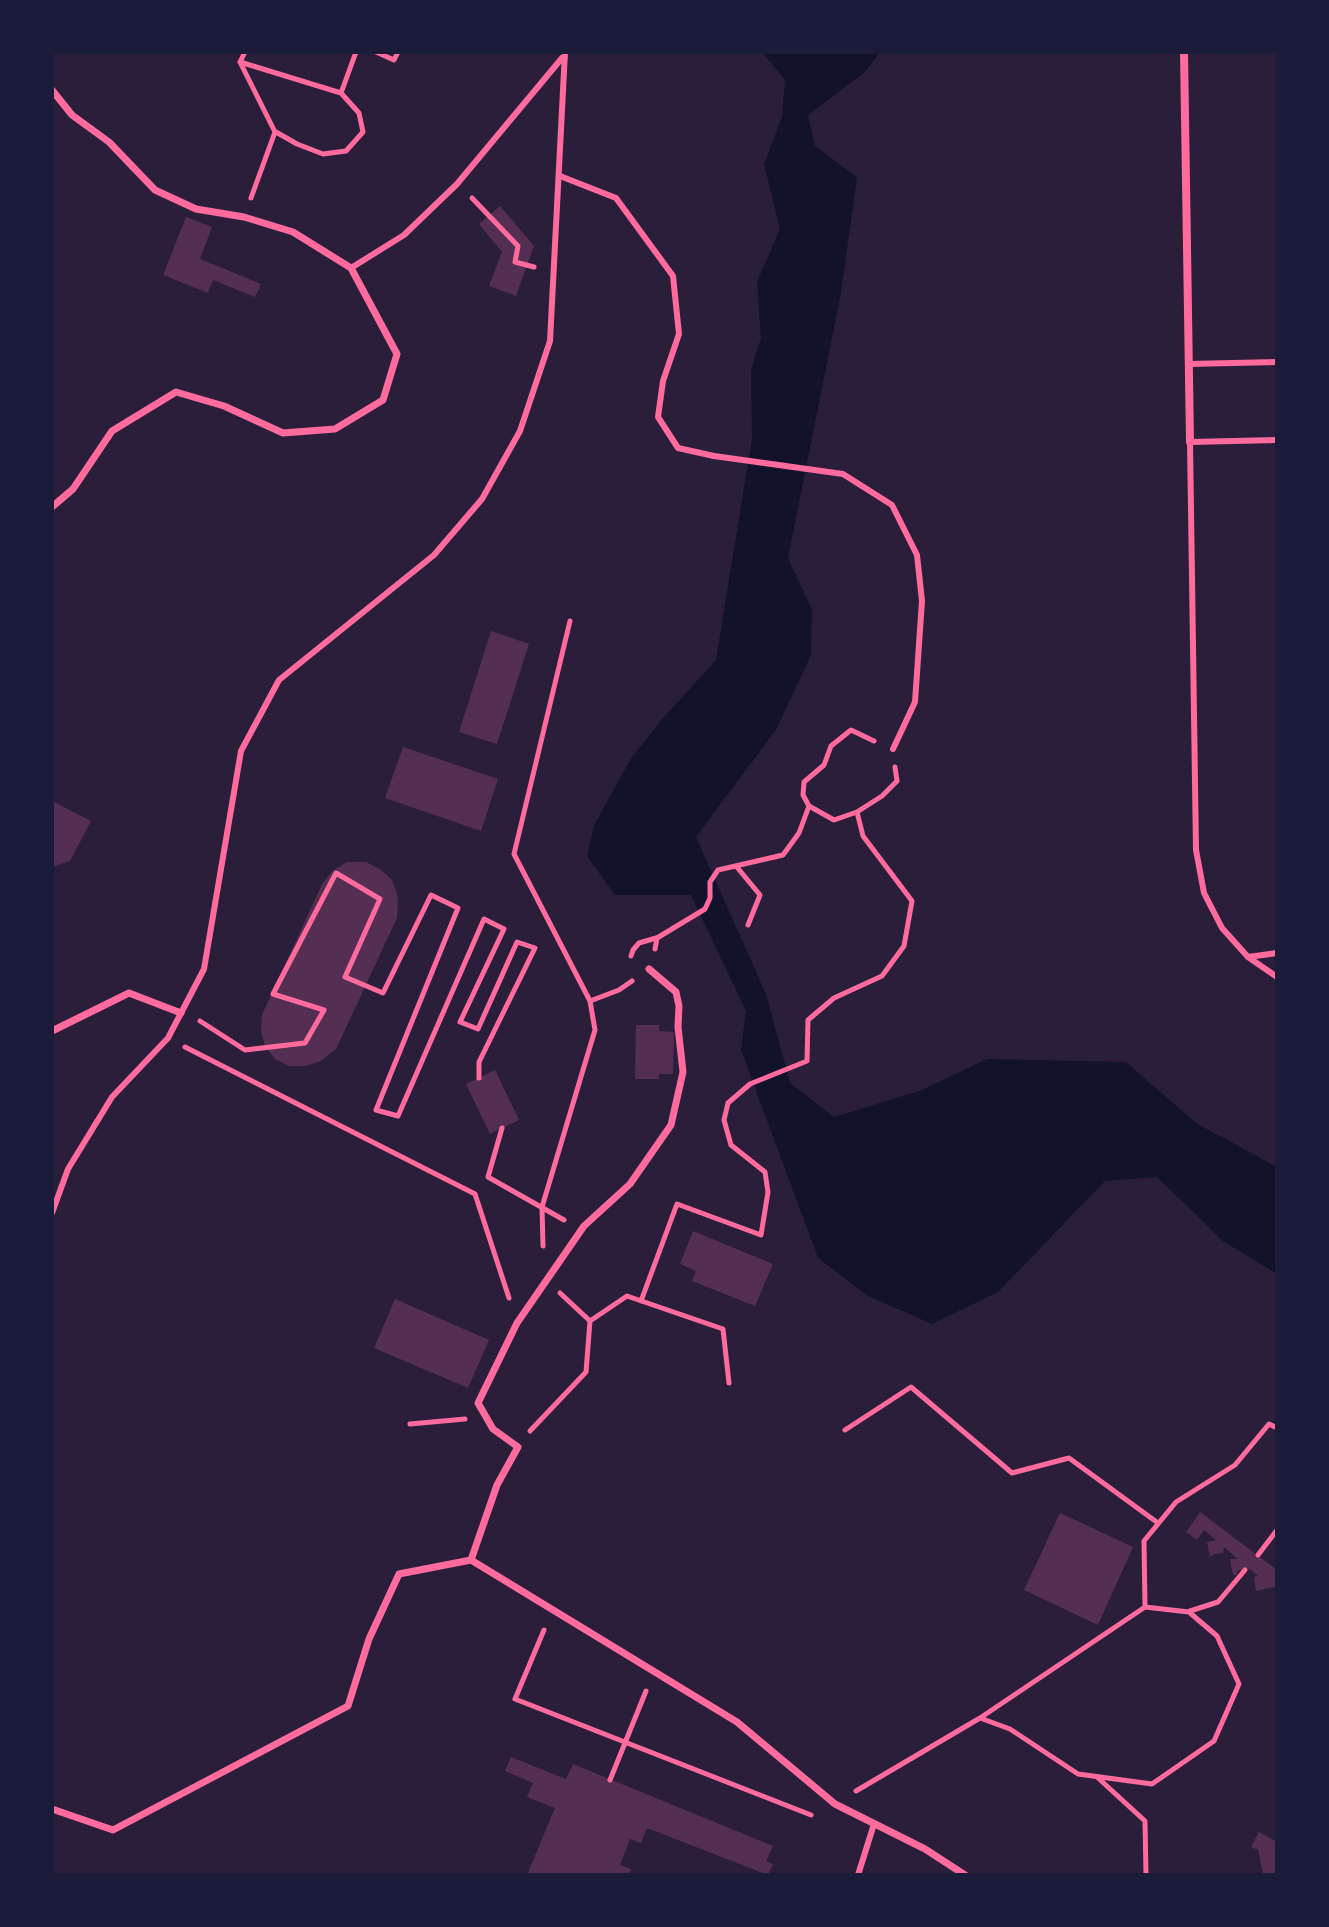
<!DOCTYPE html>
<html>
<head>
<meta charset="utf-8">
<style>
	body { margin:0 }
	#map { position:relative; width:1329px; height:1927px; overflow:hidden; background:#1b1b3a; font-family:"Fira Sans",sans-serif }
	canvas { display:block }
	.frame { position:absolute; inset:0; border:54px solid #1b1b3a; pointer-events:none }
</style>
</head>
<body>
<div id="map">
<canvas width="1329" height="1927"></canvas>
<div class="frame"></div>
</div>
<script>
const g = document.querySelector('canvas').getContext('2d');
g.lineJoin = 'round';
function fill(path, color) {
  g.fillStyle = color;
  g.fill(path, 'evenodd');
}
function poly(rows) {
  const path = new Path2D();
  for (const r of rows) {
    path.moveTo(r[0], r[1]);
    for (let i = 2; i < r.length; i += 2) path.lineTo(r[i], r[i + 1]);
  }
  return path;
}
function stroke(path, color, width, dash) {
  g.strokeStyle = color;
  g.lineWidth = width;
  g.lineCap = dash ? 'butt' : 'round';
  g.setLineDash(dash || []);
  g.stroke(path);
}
fill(poly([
	[52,52,1277,52,1277,1875,52,1875]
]), '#2a1e3b');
fill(poly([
	[762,52,880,52,865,72,808,115,815,146,857,177,841,293,788,558,812,610,811,655,776,730,696,837,766,994,790,1083,834,1117,922,1090,987,1059,1126,1062,1196,1123,1277,1167,1277,1274,1223,1241,1157,1177,1105,1181,998,1292,932,1324,868,1296,818,1258,741,1050,746,1011,691,895,615,895,587,856,594,825,632,757,663,718,716,660,752,438,751,369,761,338,757,282,780,229,764,164,782,117,785,80]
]), '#12122b');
fill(poly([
	[500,206,534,246,516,296,489,286,502,252,479,224],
	[186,217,212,227,200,259,261,284,255,297,213,280,208,293,163,275],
	[491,631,529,644,497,744,459,732],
	[403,747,498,779,481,831,385,798],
	[52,801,91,821,70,861,52,867],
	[347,862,366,862,380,869,392,880,398,897,397,918,336,1049,321,1061,305,1066,289,1066,275,1059,265,1046,261,1031,262,1015,322,884,332,871],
	[636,1025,659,1025,659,1031,674,1032,673,1074,659,1074,659,1079,635,1079],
	[495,1070,519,1120,490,1134,466,1084],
	[693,1231,773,1264,755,1306,692,1281,696,1271,680,1264],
	[395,1299,489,1340,468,1388,374,1348],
	[1200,1512,1277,1570,1277,1590,1274,1587,1256,1591,1254,1577,1258,1576,1250,1569,1237,1571,1237,1575,1233,1575,1230,1559,1238,1559,1224,1547,1223,1553,1214,1554,1210,1557,1207,1542,1216,1540,1204,1530,1197,1540,1186,1532],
	[1060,1513,1133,1547,1098,1625,1024,1590],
	[511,1757,566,1779,573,1764,773,1846,766,1861,773,1864,768,1875,647,1828,641,1843,630,1839,620,1865,631,1869,628,1875,527,1875,555,1808,527,1797,533,1783,505,1771],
	[1259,1832,1277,1842,1277,1875,1261,1875,1263,1872,1258,1850,1251,1847]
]), '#542f53');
stroke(poly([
	[245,52,240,62,341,93,356,52],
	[376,52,394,60,398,52],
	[240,62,275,132,251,198],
	[276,132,297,144,323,154,346,151,363,132,359,113,341,93],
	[472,198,518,246,515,262,534,267],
	[809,806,803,795,804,782,824,765,831,746,851,730,874,741],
	[736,866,760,895,748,925],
	[655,949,657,938,705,909,710,898,710,882,718,870,783,855,799,833,809,806,834,820,857,812,882,796,897,781,895,767],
	[631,956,633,950,639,943,656,938],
	[590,1001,619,990,632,981],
	[200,1021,245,1050,305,1043,324,1010,273,994,336,873,380,899,345,977,383,993,431,895,458,908,376,1110,398,1116,484,919,504,929,460,1022,478,1029,517,942,535,948,479,1062,479,1078],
	[185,1047,475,1194,509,1298],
	[502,1128,488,1177,564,1220],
	[543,1246,542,1207,595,1030,590,1001,514,854,570,621],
	[641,1301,677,1204,761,1235,768,1192,765,1172,731,1145,724,1120,728,1103,750,1084,807,1061,808,1020,834,998,882,976,904,946,912,901,863,836,857,812],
	[590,1321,627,1296,723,1329,729,1383],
	[410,1424,465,1419],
	[845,1430,911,1387,1012,1473,1069,1458,1158,1523],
	[530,1431,586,1372,590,1321,560,1293],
	[1258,1555,1277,1530],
	[1145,1607,1144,1541,1176,1502,1235,1465,1269,1424,1277,1428],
	[1190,1611,1218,1602,1245,1570],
	[544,1630,515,1699,811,1815],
	[1097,1777,1145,1821,1146,1875],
	[610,1780,646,1691],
	[856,1791,980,1718,1010,1729,1078,1774,1152,1784,1214,1741,1239,1684,1217,1636,1189,1612,1145,1607,980,1718]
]), '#ff6b9d', 5);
stroke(poly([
	[560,176,616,198,673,276,679,334,663,381,658,417,678,448,714,456,843,474,892,505,917,555,922,601,915,702,893,749],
	[351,268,404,235,457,184,562,58],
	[1189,364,1277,362],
	[1277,440,1190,442,1196,850,1204,893,1222,928,1248,957,1277,977],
	[1248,957,1277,953],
	[52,1213,68,1169,112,1097,168,1038,204,969,241,751,279,680,434,555,482,499,520,431,550,341,565,52],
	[858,1875,874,1824]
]), '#ff6b9d', 6);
stroke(poly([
	[52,90,72,115,109,142,155,190,196,209,244,217,293,232,351,268,397,354,383,400,335,429,283,433,224,406,176,392,112,431,73,489,52,507],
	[52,1031,129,993,181,1013],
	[471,1560,737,1722,835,1804,925,1849,965,1875],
	[52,1809,113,1830,348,1706,369,1639,399,1574,471,1560,497,1485,518,1447,493,1429,478,1403,517,1323,584,1226,630,1184,671,1125,683,1072,678,1027,679,1006,676,992,649,969]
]), '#ff6b9d', 7);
stroke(poly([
	[1184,52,1190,442]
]), '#ff6b9d', 8);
</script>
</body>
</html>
